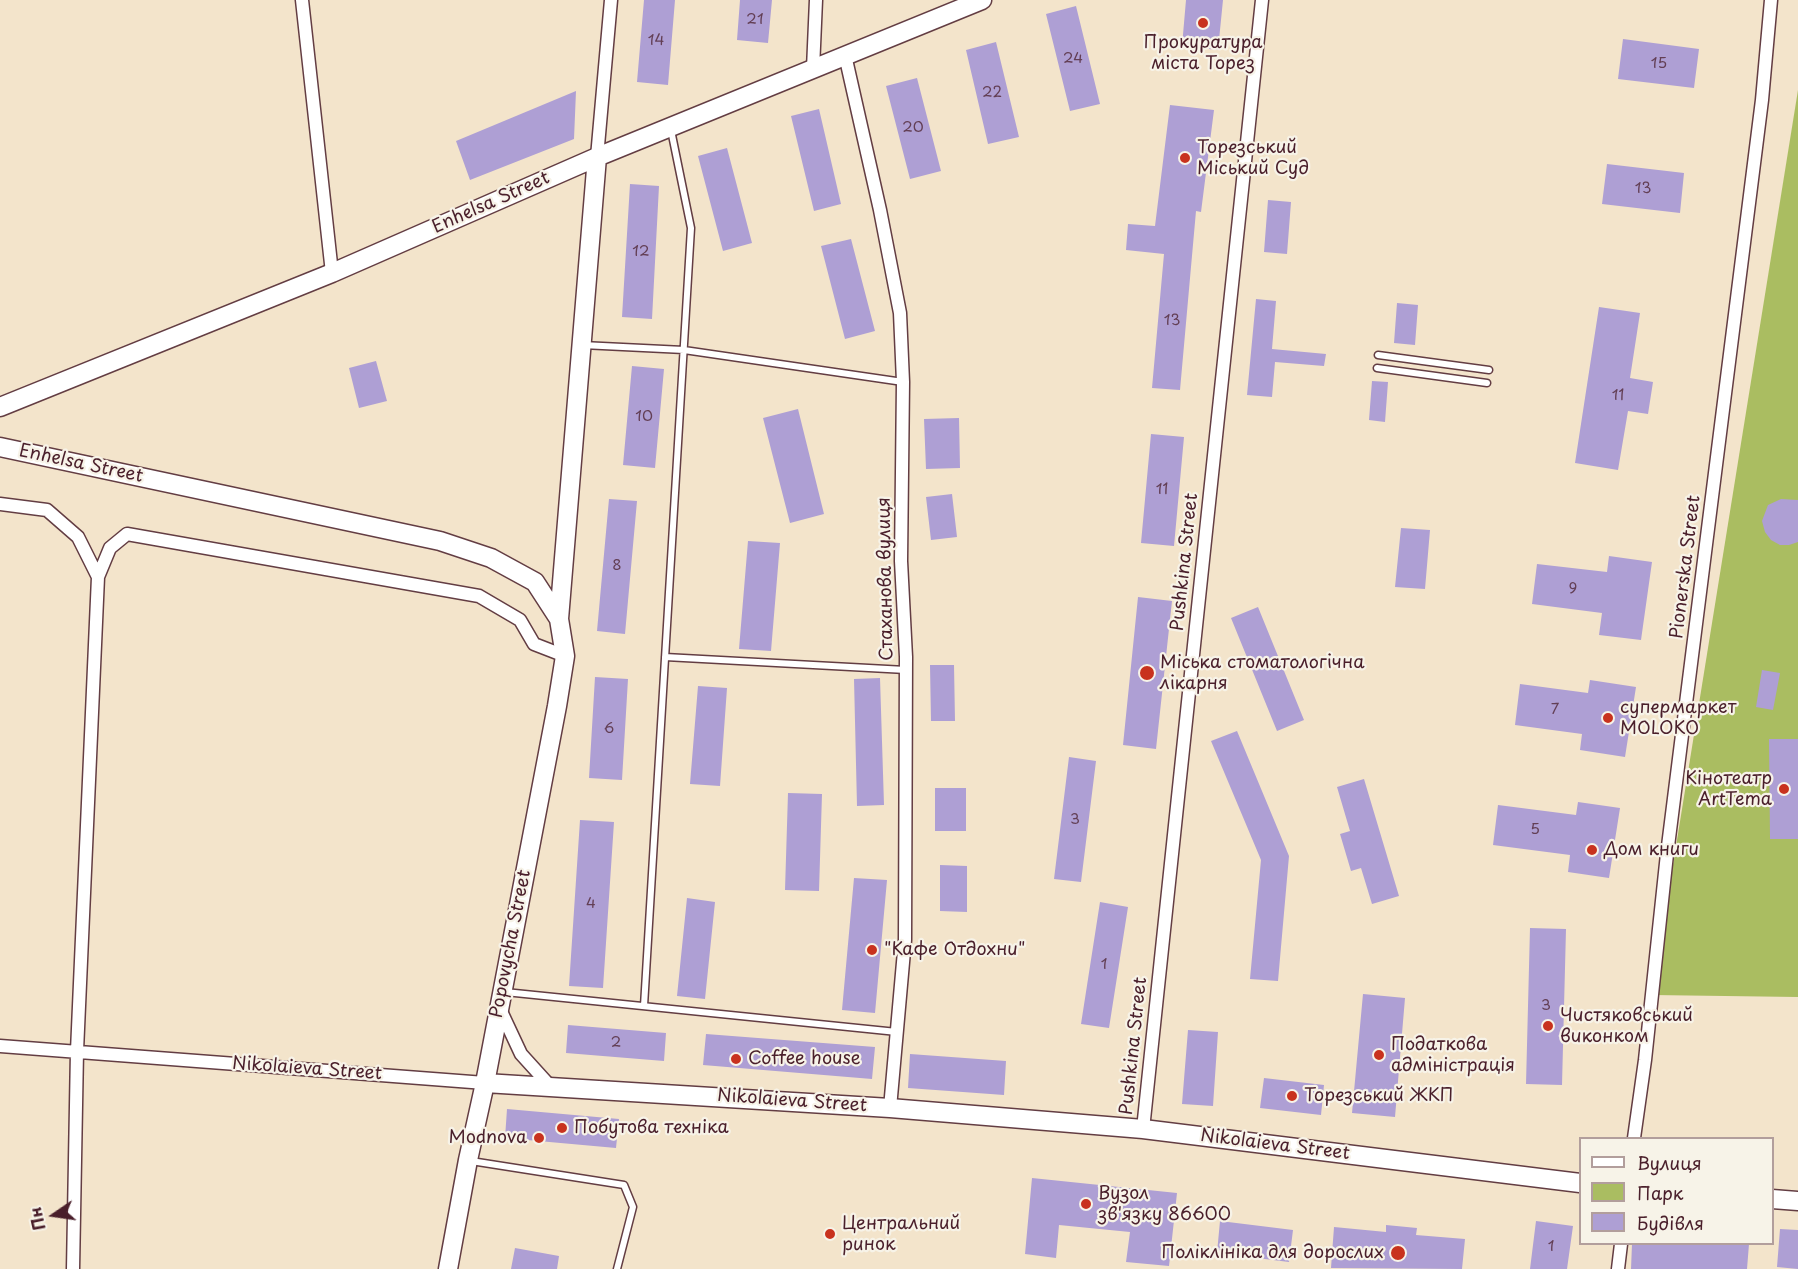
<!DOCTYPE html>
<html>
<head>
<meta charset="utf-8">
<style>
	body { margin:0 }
	#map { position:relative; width:1798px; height:1269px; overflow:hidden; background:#f3e4cb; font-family:"Playpen Sans",sans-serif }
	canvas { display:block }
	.legend { position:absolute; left:1579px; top:1137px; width:195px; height:108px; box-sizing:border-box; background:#f7f3e8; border:2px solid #b29e9c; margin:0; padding:8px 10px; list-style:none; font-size:18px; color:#4a1f2b }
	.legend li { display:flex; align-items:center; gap:12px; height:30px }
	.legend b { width:30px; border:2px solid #b29e9c }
	.north { position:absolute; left:24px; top:1185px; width:60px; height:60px; -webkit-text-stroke:4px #f7f3e8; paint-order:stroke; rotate:257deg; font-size:16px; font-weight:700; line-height:24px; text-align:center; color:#4a1f2b }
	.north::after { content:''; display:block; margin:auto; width:21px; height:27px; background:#4a1f2b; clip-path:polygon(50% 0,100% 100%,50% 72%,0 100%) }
</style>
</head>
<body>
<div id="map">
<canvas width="1798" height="1269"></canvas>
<ul class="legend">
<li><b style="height:8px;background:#fff"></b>Вулиця</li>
<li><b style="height:16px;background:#aabd61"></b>Парк</li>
<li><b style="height:16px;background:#ae9fd4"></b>Будівля</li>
</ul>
<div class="north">Пн</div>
</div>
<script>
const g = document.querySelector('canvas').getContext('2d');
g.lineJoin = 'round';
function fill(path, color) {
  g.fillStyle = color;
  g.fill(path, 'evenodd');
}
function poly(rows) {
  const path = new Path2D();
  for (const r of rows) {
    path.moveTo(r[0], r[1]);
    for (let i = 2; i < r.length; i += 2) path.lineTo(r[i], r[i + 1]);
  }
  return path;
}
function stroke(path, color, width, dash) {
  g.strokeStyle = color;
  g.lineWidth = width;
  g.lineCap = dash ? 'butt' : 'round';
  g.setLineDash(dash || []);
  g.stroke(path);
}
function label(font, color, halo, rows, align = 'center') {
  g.font = font + ' "Playpen Sans",sans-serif';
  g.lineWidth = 4.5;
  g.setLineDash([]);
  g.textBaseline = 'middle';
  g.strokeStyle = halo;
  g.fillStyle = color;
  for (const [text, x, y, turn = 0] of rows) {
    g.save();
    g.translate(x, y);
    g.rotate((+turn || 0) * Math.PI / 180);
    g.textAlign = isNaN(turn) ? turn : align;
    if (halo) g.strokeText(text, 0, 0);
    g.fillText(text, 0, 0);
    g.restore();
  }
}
fill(poly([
	[1798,90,1798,997,1652,995]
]), '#aabd61');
fill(poly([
	[644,0,675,0,668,85,637,82],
	[740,0,772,0,768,43,737,40],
	[1186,0,1223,0,1218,50,1182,46],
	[1076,6,1100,104,1070,111,1046,14],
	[1623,39,1699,49,1694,88,1618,79],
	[996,42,1019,137,988,144,966,50],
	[917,78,941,171,910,179,886,86],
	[576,91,574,139,470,180,456,141],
	[1170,105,1214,110,1201,212,1196,211,1180,390,1152,388,1164,254,1126,250,1128,224,1155,226],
	[819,109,841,204,814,211,791,116],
	[727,148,752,243,723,251,698,156],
	[1607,164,1684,173,1680,213,1602,204],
	[630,184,659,186,652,319,622,317],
	[1268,200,1291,202,1287,254,1264,252],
	[851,239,875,331,845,339,821,246],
	[1256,299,1276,301,1272,349,1326,354,1324,366,1275,362,1272,397,1247,395],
	[1397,303,1418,305,1415,345,1394,343],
	[1599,307,1640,313,1630,378,1653,382,1648,414,1628,411,1618,470,1575,463],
	[376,361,387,401,359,408,349,368],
	[632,366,664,369,655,468,623,465],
	[1372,381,1388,382,1385,422,1369,420],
	[798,409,824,514,790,523,763,418],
	[959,418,960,468,926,469,924,419],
	[1151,434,1184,437,1174,546,1141,543],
	[952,494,957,537,931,540,926,497],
	[609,499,637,501,625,634,597,631],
	[1781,499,1798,500,1798,542,1789,545,1780,545,1771,540,1765,532,1762,521,1768,505],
	[1401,528,1430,530,1425,589,1395,587],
	[748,541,780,543,771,651,739,649],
	[1609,556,1652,562,1641,640,1599,635,1602,613,1532,604,1537,564,1607,572],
	[1138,597,1172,601,1156,749,1123,745],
	[1258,607,1304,720,1277,731,1231,618],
	[930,665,954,665,955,721,931,721],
	[1762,670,1780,673,1773,710,1756,707],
	[595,677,628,679,622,780,589,778],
	[880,678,884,805,857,806,854,679],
	[1590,680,1636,687,1625,757,1580,750,1582,734,1515,725,1520,684,1588,693],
	[698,686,727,688,720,786,690,784],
	[1237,731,1289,856,1278,981,1250,979,1261,860,1211,741],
	[1769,739,1798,739,1798,839,1770,839],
	[1069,757,1096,761,1081,882,1054,879],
	[1364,779,1399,896,1372,904,1361,868,1351,871,1340,834,1350,831,1337,787],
	[935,788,966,788,966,831,935,831],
	[788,793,822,794,819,891,785,890],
	[1578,802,1620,808,1609,878,1568,872,1570,855,1493,845,1498,805,1576,815],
	[580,820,614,822,603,988,569,986],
	[940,865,967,866,967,912,940,911],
	[854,878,887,880,875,1013,842,1010],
	[687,898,715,902,705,999,677,996],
	[1100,902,1128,907,1109,1028,1081,1024],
	[1530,928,1566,929,1562,1085,1526,1084],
	[1363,994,1405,998,1395,1117,1352,1113],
	[568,1025,666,1033,664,1061,566,1053],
	[1188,1030,1218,1032,1213,1106,1182,1104],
	[706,1034,875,1047,872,1079,703,1065],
	[910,1054,1006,1061,1004,1095,908,1088],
	[1264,1078,1324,1085,1321,1115,1260,1108],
	[507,1109,619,1119,616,1148,505,1138],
	[1032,1178,1177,1193,1169,1266,1126,1262,1130,1232,1059,1225,1056,1258,1025,1254],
	[1220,1221,1293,1230,1289,1262,1217,1253],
	[1536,1221,1573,1226,1567,1269,1530,1269],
	[1386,1225,1417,1228,1416,1235,1465,1239,1462,1269,1331,1268,1334,1227,1386,1232],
	[1780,1229,1798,1230,1798,1269,1777,1267],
	[1632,1244,1749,1244,1747,1269,1631,1269],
	[515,1248,559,1256,557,1269,511,1269]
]), '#ae9fd4');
const lane = poly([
	[582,345,684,350,903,382],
	[1378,355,1489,370],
	[1377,368,1487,383],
	[665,657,906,670],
	[505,992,897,1032],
	[644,1006,691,228,671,130],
	[471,1161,624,1185,633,1207,617,1269]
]);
const street = poly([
	[302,0,332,273],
	[845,55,880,210,900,313,903,382,901,561,906,657,905,940,890,1108],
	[813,69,816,0],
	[597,157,611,0],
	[0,504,47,510,78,537,98,577],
	[499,1007,521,1054,550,1086],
	[0,1046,485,1083],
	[1143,1129,1262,0],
	[1634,1138,1645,1060,1667,854,1762,100,1771,0],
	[73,1269,77,1051,98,577,110,548,127,534,479,596,520,620,534,644,565,656],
	[1618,1269,1621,1244]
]);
const secondary = poly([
	[0,407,332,273,597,157,982,0],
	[0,447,440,541,491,558,535,582,559,619],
	[485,1083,890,1108,1143,1129,1580,1183],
	[1772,1199,1798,1201],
	[448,1269,468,1160,485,1083,557,706,565,656,559,619,597,157]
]);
stroke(lane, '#633d43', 9);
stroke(street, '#633d43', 15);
stroke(secondary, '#633d43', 21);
stroke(lane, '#fff', 6);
stroke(street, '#fff', 12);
stroke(secondary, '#fff', 18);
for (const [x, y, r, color] of [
	[1203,23,6,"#c8321e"],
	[1185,158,6,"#c8321e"],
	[1147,673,8,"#c8321e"],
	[1608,718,6,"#c8321e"],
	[1784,789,6,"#c8321e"],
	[1592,850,6,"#c8321e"],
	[872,950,6,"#c8321e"],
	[1548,1026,6,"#c8321e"],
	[1379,1055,6,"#c8321e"],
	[736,1059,6,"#c8321e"],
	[1292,1096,6,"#c8321e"],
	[562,1128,6,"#c8321e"],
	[539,1138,6,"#c8321e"],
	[1086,1204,6,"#c8321e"],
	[830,1234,6,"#c8321e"],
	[1398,1253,8,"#c8321e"]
]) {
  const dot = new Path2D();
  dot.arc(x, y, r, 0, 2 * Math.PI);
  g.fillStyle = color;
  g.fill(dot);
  stroke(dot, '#f7f3e8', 2);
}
label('15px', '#633f55', null, [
	["21",755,20],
	["14",656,41],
	["24",1073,59],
	["15",1659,64],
	["22",992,93],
	["20",913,128],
	["13",1643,189],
	["12",641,252],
	["13",1172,321],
	["11",1618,396],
	["10",644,417],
	["11",1162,490],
	["8",617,566],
	["9",1573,589],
	["7",1555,710],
	["6",609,729],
	["3",1075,820],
	["5",1535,830],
	["4",591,904],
	["1",1104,965],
	["3",1546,1006],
	["2",616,1043],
	["1",1551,1247]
]);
label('18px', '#4a1f2b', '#f7f3e8', [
	["Прокуратура",1203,43,"center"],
	["міста Торез",1203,64,"center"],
	["Торезський",1197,148],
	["Міський Суд",1197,169],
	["Міська стоматологічна",1160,663],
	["лікарня",1160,684],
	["супермаркет",1620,708],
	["MOLOKO",1620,729],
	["Кінотеатр",1772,779,"right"],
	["ArtTema",1772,800,"right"],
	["Дом книги",1604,850],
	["\"Кафе Отдохни\"",884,950],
	["Чистяковський",1560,1016],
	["виконком",1560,1037],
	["Податкова",1391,1045],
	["адміністрація",1391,1066],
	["Coffee house",748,1059],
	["Торезський ЖКП",1304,1096],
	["Побутова техніка",574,1128],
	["Modnova",527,1138,"right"],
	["Вузол",1098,1194],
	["зв'язку 86600",1098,1215],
	["Центральний",842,1224],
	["ринок",842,1245],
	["Поліклініка для дорослих",1384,1253,"right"]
], 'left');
label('18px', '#4a1f2b', '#f7f3e8', [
	["Enhelsa Street",491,203,-24],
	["Enhelsa Street",81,464,12],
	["Pushkina Street",1185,562,-84],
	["Pionerska Street",1686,567,-83],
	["Стаханова вулиця",886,579,-91],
	["Popovycha Street",511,944,-79],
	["Pushkina Street",1134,1046,-84],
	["Nikolaieva Street",307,1069,4],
	["Nikolaieva Street",792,1101,4],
	["Nikolaieva Street",1275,1145,7]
]);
</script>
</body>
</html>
